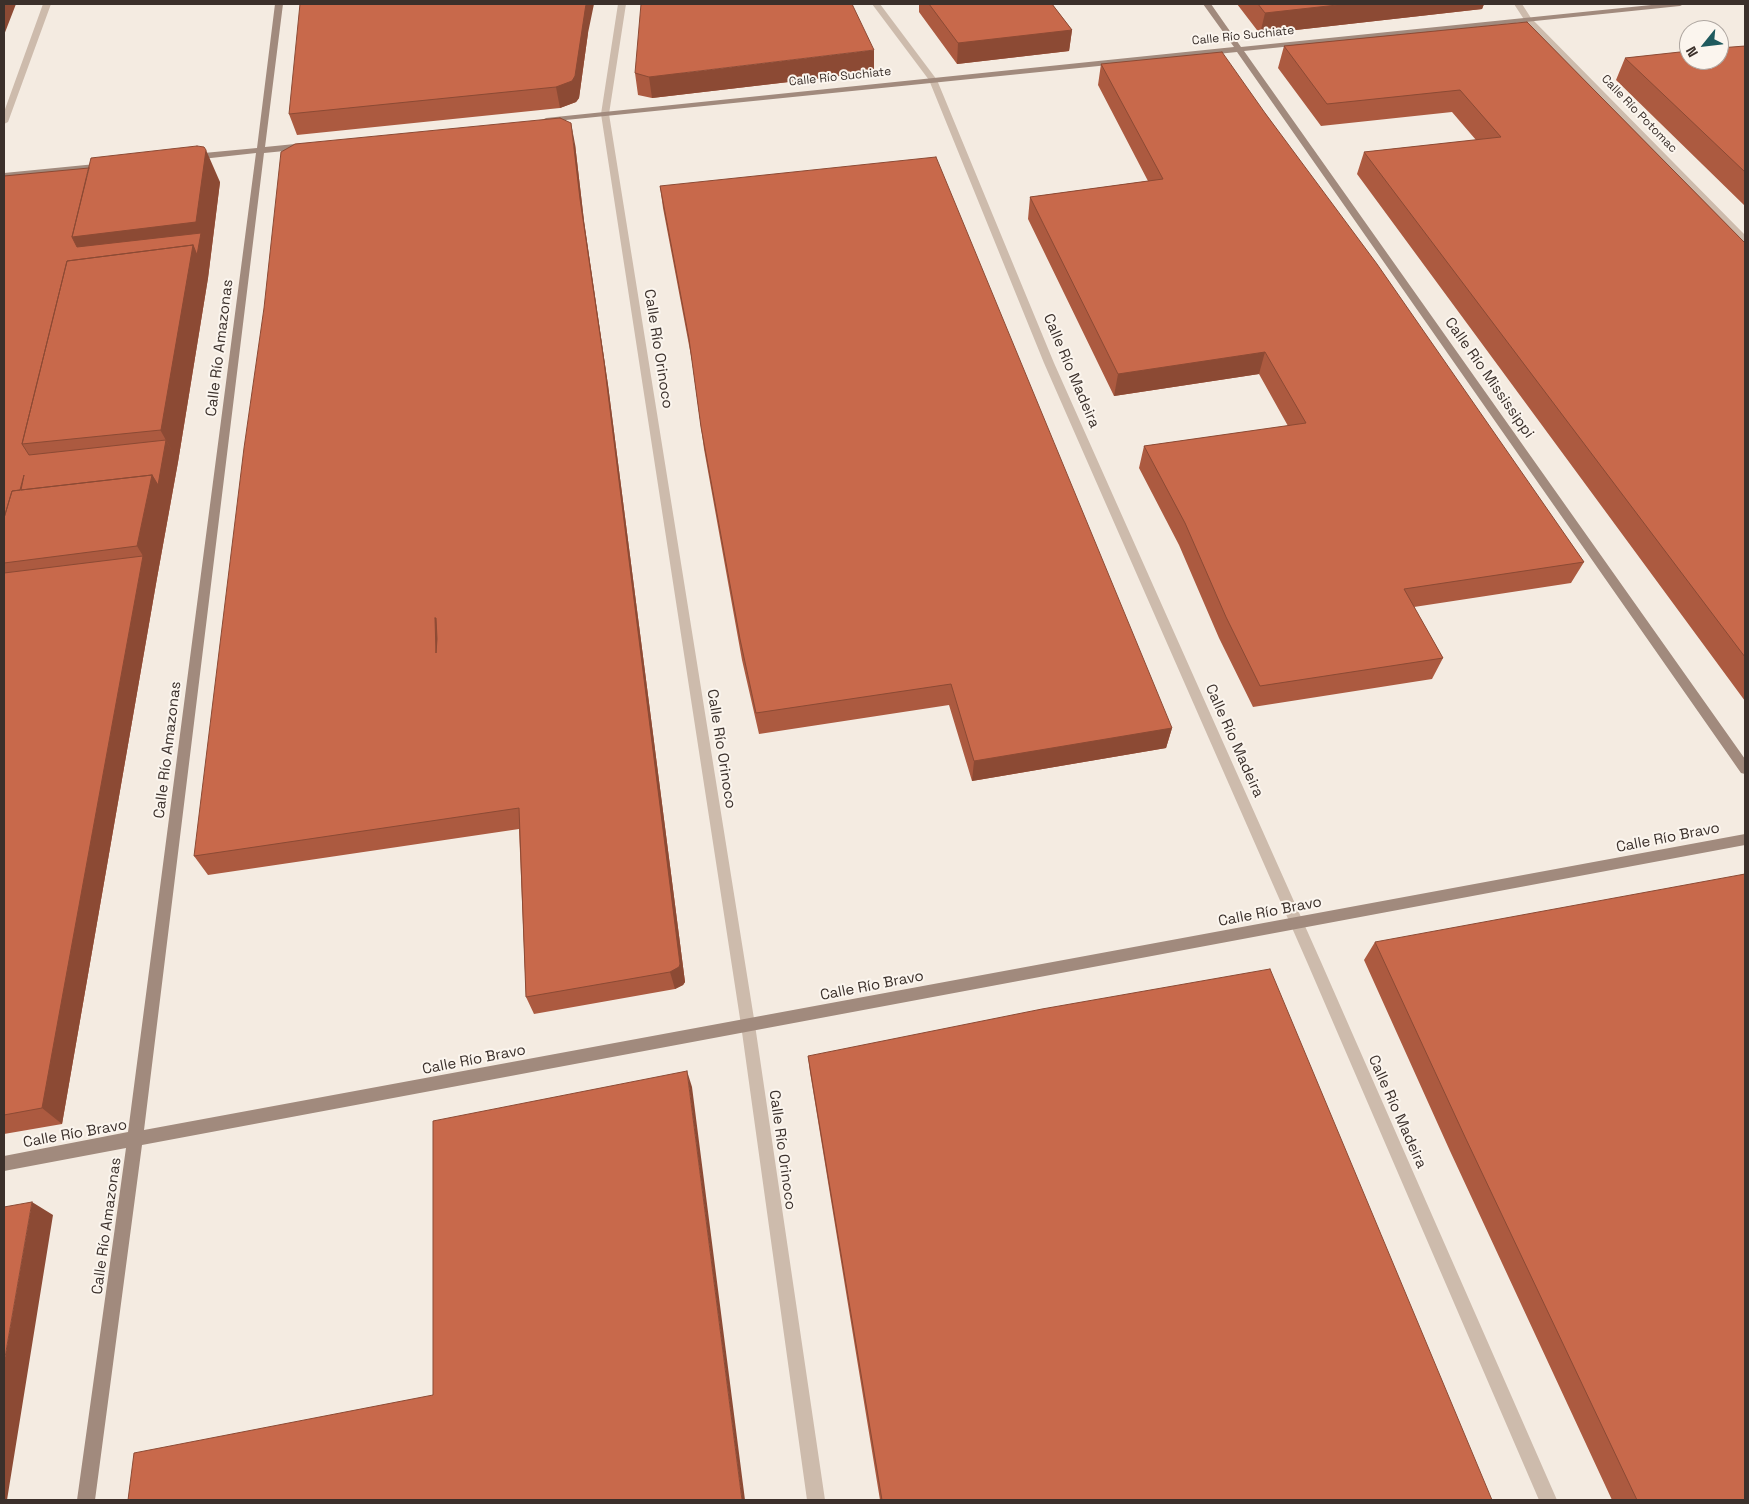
<!DOCTYPE html>
<meta charset="utf-8">
<style>
body{margin:0}
#map{position:relative;width:1749px;height:1504px;overflow:hidden;background:#f4ebe1;font-family:"Space Grotesk",sans-serif}
canvas{display:block}
.frame{position:absolute;inset:0;border:5px solid #3b302b;pointer-events:none}
.north{position:absolute;left:1679px;top:20px;width:50px;height:50px;box-sizing:border-box;background:#fbf5ee;border:1px solid #aea6a0;border-radius:50%;rotate:241deg;font-size:14px;font-weight:700;line-height:20px;text-align:center;color:#3b302b}
.north::after{content:'';display:block;margin:auto;width:18px;height:22px;background:#1f5a5e;clip-path:polygon(50% 0,100% 100%,50% 72%,0 100%)}
</style>
<div id="map">
<canvas width="1749" height="1504"></canvas>
<div class="frame"></div>
<div class="north">N</div>
</div>
<script>
const ctx = document.querySelector('canvas').getContext('2d');
ctx.lineJoin = 'round';
function shape(rows) {
  const path = new Path2D();
  for (const r of rows) {
    path.moveTo(r[0], r[1]);
    for (let i = 2; i < r.length; i += 2) path.lineTo(r[i], r[i + 1]);
  }
  return path;
}
function paint(path, color) {
  ctx.fillStyle = color;
  ctx.fill(path, 'evenodd');
}
function stroke(path, color, width, dash) {
  ctx.strokeStyle = color;
  ctx.lineWidth = width;
  ctx.lineCap = dash ? 'butt' : 'round';
  ctx.setLineDash(dash || []);
  ctx.stroke(path);
}
function write(font, color, halo, rows, align = 'center') {
  ctx.font = font + ' "Space Grotesk",sans-serif';
  ctx.lineWidth = 4;
  ctx.setLineDash([]);
  ctx.textBaseline = 'middle';
  ctx.strokeStyle = halo;
  ctx.fillStyle = color;
  for (const [text, x, y, turn = 0] of rows) {
    ctx.save();
    ctx.translate(x, y);
    ctx.rotate((+turn || 0) * Math.PI / 180);
    ctx.textAlign = isNaN(turn) ? turn : align;
    if (halo) ctx.strokeText(text, 0, 0);
    ctx.fillText(text, 0, 0);
    ctx.restore();
  }
}
paint(shape([
 [43,4,51,4,8,122,4,124,4,112,43,4],
 [618,4,626,4,609,114,755,1025,825,1500,807,1500,741,1025,601,114,618,4],
 [872,4,880,4,937,80,1054,363,1321,962,1557,1500,1539,1500,1307,962,1044,363,929,80,872,4],
 [1514,4,1522,4,1531,18,1745,235,1745,243,1742,242,1525,21,1514,4]
]), '#cdbbac');
paint(shape([
 [275,4,283,4,265,147,305,143,309,146,305,149,264,153,144,1130,1745,834,1745,845,142,1145,95,1500,77,1500,126,1148,4,1171,4,1156,128,1132,256,153,193,160,189,157,193,154,257,148,275,4],
 [1203,4,1211,4,1241,47,1661,4,1684,4,1680,6,1244,51,1745,759,1745,774,1741,773,1237,52,546,122,542,120,546,118,1234,47,1203,4],
 [106,163,109,164,109,168,4,179,4,173,106,163]
]), '#a18a7d');
paint(shape([
 [919,4,1052,4,1072,30,1069,51,957,64,919,12],
 [1237,4,1484,4,1482,9,1260,34],
 [1527,22,1745,243,1745,701,1357,174,1364,152,1476,140,1452,112,1321,126,1278,68,1284,46],
 [588,33,579,98,576,102,560,108,297,135,289,114],
 [1745,46,1745,206,1616,80,1625,58],
 [1101,64,1265,113,1584,562,1571,583,1414,607,1443,658,1432,679,1253,707,1219,638,1179,545,1139,468,1144,446,1288,426,1259,374,1114,396,1028,219,1030,197,1148,181,1098,85],
 [874,72,652,98,638,95,635,73],
 [575,144,584,221,608,385,685,982,683,985,675,989,534,1014,526,997,519,829,208,875,194,856],
 [4,176,220,182,208,278,178,462,157,578,62,1124,4,1134],
 [660,186,1172,728,1166,748,972,781,949,705,759,734,742,660,704,449,692,361,663,208],
 [1375,942,1745,1500,1612,1500,1450,1151,1364,960],
 [808,1056,1492,1500,880,1500,810,1072]
]), '#ac5a40');
paint(shape([
 [4,4,16,4,4,35],
 [586,4,594,4,588,33,579,98,576,102,560,108,556,87],
 [1346,4,1484,4,1482,9,1260,34,1265,13],
 [1072,30,1069,51,957,64,958,43],
 [874,50,874,72,652,98,649,77],
 [571,123,575,144,584,221,608,385,685,982,683,985,675,989,670,972],
 [206,150,220,182,208,278,178,462,85,294,72,237],
 [1265,352,1259,374,1114,396,1118,374],
 [166,440,178,462,157,578,62,1124,42,1108,143,556,137,546,152,475],
 [435,618,443,639,436,653],
 [1172,728,1166,748,972,781,974,761],
 [687,1071,692,1087,745,1500,742,1500],
 [32,1202,53,1215,7,1500,4,1500,4,1363]
]), '#8c4a34');
const building = shape([
 [300,4,586,4,575,76,572,81,556,87,289,114,300,4],
 [641,4,852,4,874,50,649,77,635,73,641,4],
 [929,4,1052,4,1072,30,958,43,929,4],
 [1258,4,1346,4,1265,13,1258,4],
 [1527,22,1745,243,1745,657,1364,152,1501,137,1460,90,1327,104,1284,46,1527,22],
 [1745,46,1745,172,1625,58,1689,51,1689,60,1719,60,1719,48,1745,46],
 [1222,52,1265,113,1377,264,1584,562,1404,589,1443,658,1260,686,1226,617,1185,523,1144,446,1306,423,1265,352,1118,374,1030,197,1163,179,1101,64,1222,52],
 [560,118,571,123,580,199,604,362,680,964,679,967,670,972,526,997,519,808,194,856,244,448,264,308,281,152,295,144,560,118],
 [435,618,436,618,437,639,436,653,435,618],
 [197,146,204,147,206,150,196,222,72,237,91,158,197,146],
 [936,157,1172,728,974,761,951,684,756,713,740,639,701,427,689,339,660,186,936,157],
 [89,168,72,237,77,247,201,233,197,255,193,245,67,261,22,444,29,455,166,440,158,485,152,475,21,490,24,475,20,490,12,491,4,518,4,176,89,168],
 [193,245,161,430,22,444,67,261,193,245],
 [152,475,137,546,4,563,4,518,12,491,152,475],
 [143,556,42,1108,4,1115,4,573,143,556],
 [1745,874,1745,1500,1637,1500,1465,1137,1375,942,1745,874],
 [1270,969,1492,1500,882,1500,808,1056,1042,1009,1270,969],
 [687,1071,742,1500,128,1500,134,1453,433,1395,433,1121,687,1071],
 [32,1202,4,1363,4,1207,32,1202]
]);
paint(building, '#c8694b');
stroke(building, '#8c4a34', 1);
write('12px', '#3b302b', '#fbf5ee', [
 ["Calle Río Suchiate",1243,36,-6],
 ["Calle Río Suchiate",840,77,-6],
 ["Calle Río Potomac",1639,114,46]
]);
write('15px', '#3b302b', '#fbf5ee', [
 ["Calle Río Amazonas",220,348,-83],
 ["Calle Río Orinoco",658,349,81],
 ["Calle Río Madeira",1071,371,67],
 ["Calle Río Mississippi",1489,378,55],
 ["Calle Río Madeira",1234,741,66],
 ["Calle Río Orinoco",721,749,81],
 ["Calle Río Amazonas",168,750,-83],
 ["Calle Río Bravo",1668,838,-11],
 ["Calle Río Bravo",1270,912,-11],
 ["Calle Río Bravo",872,986,-11],
 ["Calle Río Bravo",474,1060,-11],
 ["Calle Río Madeira",1397,1112,66],
 ["Calle Río Bravo",75,1134,-10],
 ["Calle Río Orinoco",782,1150,82],
 ["Calle Río Amazonas",107,1226,-82]
]);
</script>
